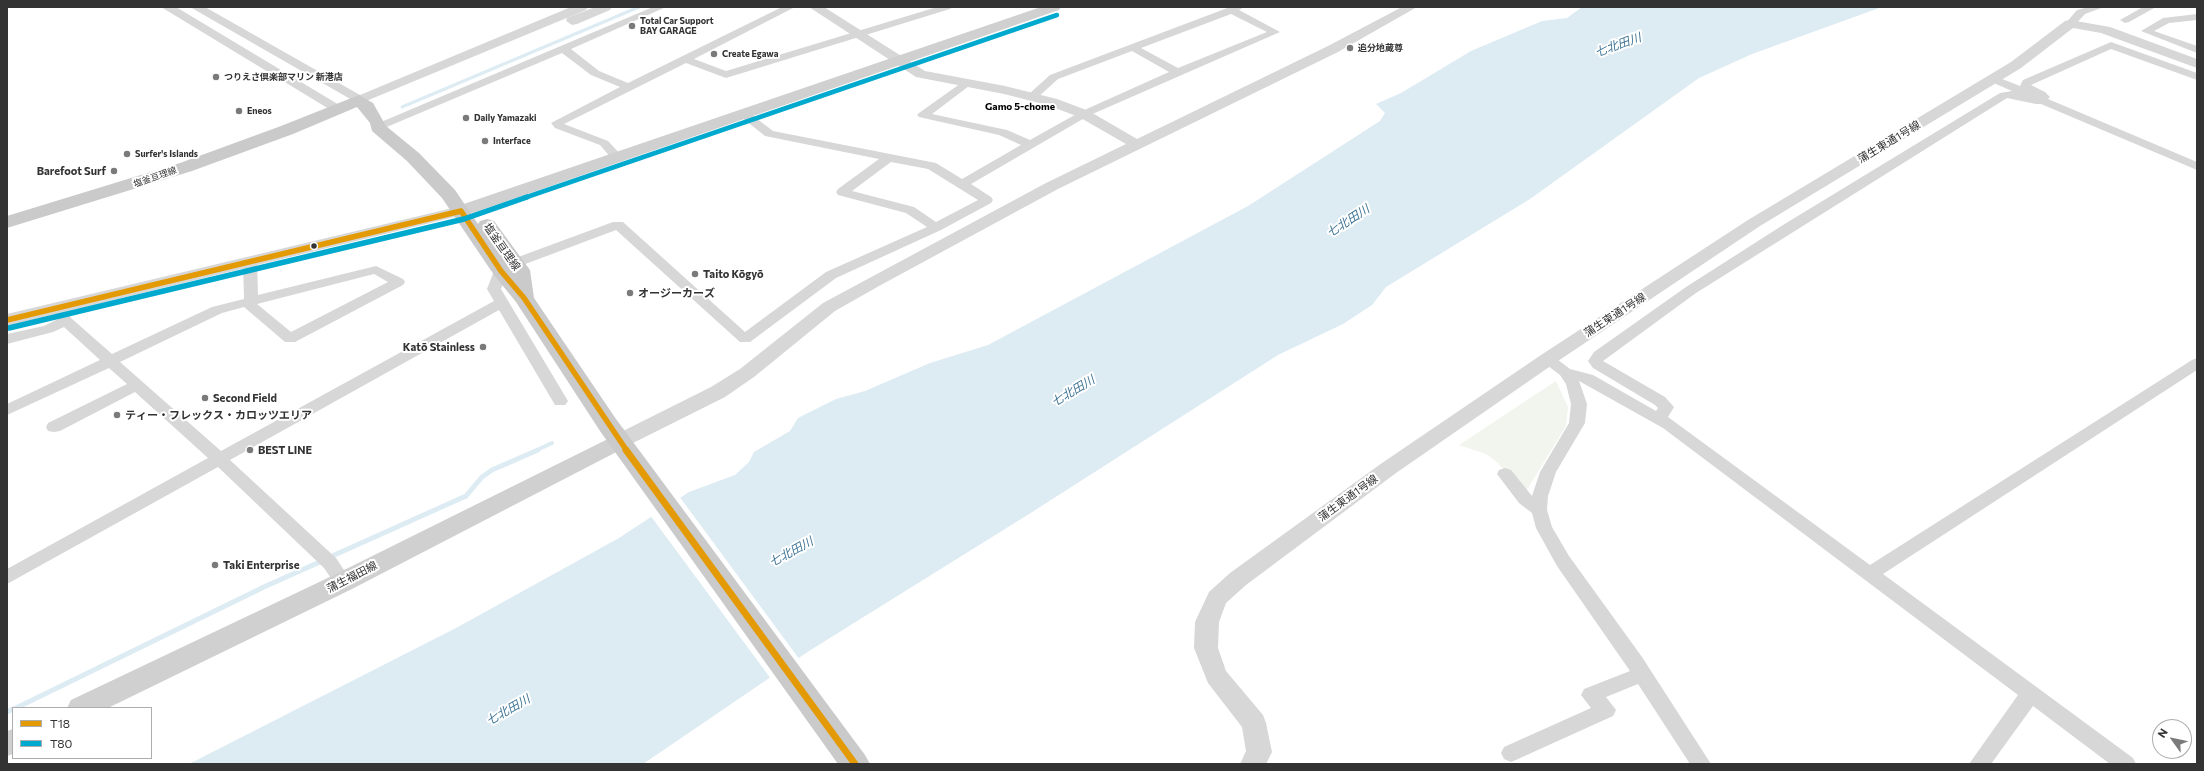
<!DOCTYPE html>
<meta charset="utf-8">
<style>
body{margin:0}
#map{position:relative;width:2204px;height:771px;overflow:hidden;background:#fff;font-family:Commissioner,sans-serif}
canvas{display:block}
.frame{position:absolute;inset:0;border:8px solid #333;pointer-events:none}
.legend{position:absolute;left:12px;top:707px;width:140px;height:52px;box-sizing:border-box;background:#fff;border:1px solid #adadad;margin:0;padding:5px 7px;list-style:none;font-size:12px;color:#333}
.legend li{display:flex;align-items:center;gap:8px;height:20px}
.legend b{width:20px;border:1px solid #adadad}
.north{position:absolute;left:2152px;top:719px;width:40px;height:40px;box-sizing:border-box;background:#fff;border:1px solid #adadad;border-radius:50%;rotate:303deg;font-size:11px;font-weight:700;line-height:16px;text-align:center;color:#333}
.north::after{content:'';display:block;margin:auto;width:14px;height:18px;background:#7a7a7a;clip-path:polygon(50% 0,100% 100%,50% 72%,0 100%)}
</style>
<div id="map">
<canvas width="2204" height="771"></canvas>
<div class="frame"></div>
<ul class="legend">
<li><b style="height:5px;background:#e39a05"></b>T18</li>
<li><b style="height:5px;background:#00a9ce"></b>T80</li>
</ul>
<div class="north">N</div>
</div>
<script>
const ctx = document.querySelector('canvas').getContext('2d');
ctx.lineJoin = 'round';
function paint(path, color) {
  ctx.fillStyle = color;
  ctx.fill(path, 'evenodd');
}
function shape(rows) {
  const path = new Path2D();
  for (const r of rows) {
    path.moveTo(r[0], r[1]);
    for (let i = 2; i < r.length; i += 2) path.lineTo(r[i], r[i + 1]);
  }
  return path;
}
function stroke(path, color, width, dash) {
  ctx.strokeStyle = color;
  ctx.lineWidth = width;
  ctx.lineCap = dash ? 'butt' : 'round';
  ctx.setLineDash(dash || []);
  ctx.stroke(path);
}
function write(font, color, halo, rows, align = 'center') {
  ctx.font = font + ' Commissioner,"Noto Sans JP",sans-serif';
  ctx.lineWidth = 4;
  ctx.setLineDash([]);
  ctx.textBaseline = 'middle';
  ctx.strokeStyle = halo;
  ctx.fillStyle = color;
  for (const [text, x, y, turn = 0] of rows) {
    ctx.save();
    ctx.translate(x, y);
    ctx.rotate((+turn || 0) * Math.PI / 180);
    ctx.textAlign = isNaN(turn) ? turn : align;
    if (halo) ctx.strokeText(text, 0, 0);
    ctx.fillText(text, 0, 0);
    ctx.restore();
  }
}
paint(shape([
 [1556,381,1568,407,1566,426,1525,493,1497,462,1486,454,1459,445]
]), '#f1f5ed');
paint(shape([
 [1582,7,1882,7,1752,54,1699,78,1530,199,1386,287,1372,305,1343,324,1278,355,1029,514,809,651,643,764,189,764,456,628,619,538,689,492,735,475,749,462,754,452,790,431,798,418,836,399,865,391,930,363,988,345,1248,206,1380,121,1385,113,1376,104,1401,93,1471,51,1542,21,1567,18]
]), '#ddebf3');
paint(shape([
 [679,496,800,660,771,679,650,515]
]), '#fff');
stroke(shape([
 [402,107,639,7]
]), '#ddebf3', 3);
stroke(shape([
 [535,451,552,443]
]), '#ddebf3', 4);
stroke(shape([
 [330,557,466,496,482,477,492,470,538,450],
 [16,708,266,586,322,561],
 [7,712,13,709]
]), '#ddebf3', 5);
paint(shape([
 [653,7,666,7,571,49,599,71,628,83,782,7,795,7,694,59,726,71,937,7,952,7,950,9,726,78,686,63,564,124,608,141,623,157,617,161,613,160,600,145,555,128,551,123,620,87,591,75,562,53,382,129,378,130,372,127,374,125,653,7],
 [1230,7,1244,7,1239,10,1280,32,1088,116,971,184,991,197,993,200,991,203,941,230,836,278,750,342,740,342,616,230,520,266,515,267,508,263,510,260,613,222,623,222,745,332,826,272,927,227,906,213,838,195,836,192,838,189,879,159,765,136,740,116,738,114,740,112,748,112,773,131,936,163,962,179,1021,145,999,135,919,117,917,115,919,113,964,81,968,80,973,83,932,114,1007,130,1030,140,1080,112,1169,72,1132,51,1058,79,1037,98,1029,98,1027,96,1029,94,1050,75,1230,7],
 [1231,14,1267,32,1178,68,1141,48,1231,14],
 [891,162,928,169,978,200,936,222,914,207,852,191,891,162],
 [2088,7,2104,7,2085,14,2074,26,2066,26,2065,24,2077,10,2088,7],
 [2143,7,2156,7,2129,22,2125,23,2120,20,2143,7],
 [2197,14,2197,20,2169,23,2154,31,2197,46,2197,53,2141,31,2163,18,2197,14],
 [2111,42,2197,73,2197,80,2111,49,2031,85,2045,92,2050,97,2048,99,2197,162,2197,170,2041,104,2036,104,2007,98,1696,293,1603,361,1665,397,1674,407,1668,417,1870,565,2192,360,2197,358,2197,370,1883,574,2133,758,2136,764,2110,764,2033,706,1991,764,1969,764,2018,695,1663,428,1579,381,1587,404,1585,423,1556,472,1548,496,1547,510,1552,527,1569,556,1642,657,1711,764,1690,764,1638,684,1606,697,1616,710,1613,716,1518,759,1511,762,1504,759,1501,753,1504,747,1591,708,1581,695,1584,689,1630,671,1557,566,1536,528,1532,513,1519,503,1497,474,1499,470,1505,468,1511,470,1532,496,1540,472,1569,423,1571,404,1566,384,1560,375,1543,362,1541,359,1543,356,1553,356,1570,369,1593,375,1656,411,1658,408,1655,405,1593,368,1588,361,1594,352,1686,287,1783,225,2000,93,2012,91,1989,81,1988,79,1989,77,1997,77,2020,86,2023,80,2111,42],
 [250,257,257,261,258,295,376,266,403,279,405,282,403,285,295,342,285,342,244,307,222,313,120,362,221,451,494,301,487,289,494,271,501,267,508,271,501,289,568,401,565,405,555,405,499,310,230,460,336,558,352,582,349,587,343,589,337,587,324,568,218,467,7,584,7,569,208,458,135,392,60,431,54,432,48,431,46,427,48,423,127,384,109,368,7,415,7,404,100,360,64,327,53,332,7,344,7,334,44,326,58,319,50,306,57,302,62,303,71,318,112,354,212,307,244,299,243,261,250,257],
 [374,274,388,282,291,332,257,304,374,274]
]), '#d7d7d7');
paint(shape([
 [161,7,176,7,346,109,344,112,334,112,161,7],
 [190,7,205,7,360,95,571,7,588,7,586,10,359,104,190,7],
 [595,7,612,7,610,10,577,24,572,25,566,21,567,18,595,7],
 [809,7,824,7,925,71,1005,86,1057,99,1089,111,1137,139,1328,46,1402,7,1417,7,1338,52,1058,189,879,286,835,311,754,377,725,397,627,446,620,448,613,446,610,441,613,436,711,387,740,369,823,303,1046,183,1126,144,1079,117,1047,105,1004,94,916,77,809,7],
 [2070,20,2110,27,2197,59,2197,68,2101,33,2073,28,2021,68,1760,226,1555,363,1396,473,1246,585,1226,603,1219,622,1218,648,1226,671,1263,715,1266,723,1272,752,1266,764,1240,764,1246,751,1242,727,1208,683,1194,648,1195,622,1209,592,1230,573,1382,463,1541,355,1748,220,2011,62,2065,21,2070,20],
 [461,206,467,208,469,211,467,214,7,326,7,314,461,206]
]), '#d7d7d7');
paint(shape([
 [1041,7,1061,7,1059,10,467,215,461,216,455,215,452,211,455,207,1041,7],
 [620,433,628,436,631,441,628,446,352,589,108,708,67,708,71,700,334,575,620,433],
 [13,729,13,754,7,756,7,731,13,729]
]), '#d0d0d0');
paint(shape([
 [359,95,373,103,386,126,419,153,455,190,478,224,480,221,487,219,494,221,530,270,534,298,616,419,865,755,870,764,838,764,600,431,516,302,494,275,442,198,407,161,372,131,370,123,357,107,293,134,192,171,7,228,7,216,180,163,281,126,359,95]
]), '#cacaca');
stroke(shape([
 [7,320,461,211,501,271,524,298,627,451]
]), '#e39a05', 5.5);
stroke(shape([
 [626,450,855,764]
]), '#e39a05', 7);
stroke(shape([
 [524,198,1057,15]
]), '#00a9ce', 4.5);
stroke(shape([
 [9,328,464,219,527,197]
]), '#00a9ce', 5.5);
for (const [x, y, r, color] of [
 [632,26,4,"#7a7a7a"],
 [1350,48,4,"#7a7a7a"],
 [714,54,4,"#7a7a7a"],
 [216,77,4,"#7a7a7a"],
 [239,111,4,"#7a7a7a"],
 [466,118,4,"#7a7a7a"],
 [485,141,4,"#7a7a7a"],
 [127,154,4,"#7a7a7a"],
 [114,171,4,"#7a7a7a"],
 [314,246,3.5,"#333"],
 [695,274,4,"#7a7a7a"],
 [630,293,4,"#7a7a7a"],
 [483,347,4,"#7a7a7a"],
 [205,398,4,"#7a7a7a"],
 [117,415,4,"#7a7a7a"],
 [250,450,4,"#7a7a7a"],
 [215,565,4,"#7a7a7a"]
]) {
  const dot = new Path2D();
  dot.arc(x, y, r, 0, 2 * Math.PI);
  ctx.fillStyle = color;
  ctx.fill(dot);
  stroke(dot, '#fff', 1.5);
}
write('bold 9px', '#333', '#fff', [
 ["Total Car Support",640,21],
 ["BAY GARAGE",640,31],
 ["追分地蔵尊",1358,48],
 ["Create Egawa",722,54],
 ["つりえさ倶楽部マリン 新港店",224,77],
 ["Eneos",247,111],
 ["Daily Yamazaki",474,118],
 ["Interface",493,141],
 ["Surfer's Islands",135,154]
], 'left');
write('9px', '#333', '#fff', [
 ["塩釜亘理線",155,177,-19]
]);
write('bold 10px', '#000', '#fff', [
 ["Gamo 5-chome",1020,107]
]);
write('11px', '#333', '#fff', [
 ["蒲生東通1号線",1889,142,-31],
 ["塩釜亘理線",502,247,55],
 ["蒲生東通1号線",1615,315,-33],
 ["蒲生東通1号線",1348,498,-36],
 ["蒲生福田線",352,577,-27]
]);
write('bold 11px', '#333', '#fff', [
 ["Barefoot Surf",106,171,"right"],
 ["Taito Kōgyō",703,274],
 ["オージーカーズ",638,293],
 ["Katō Stainless",475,347,"right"],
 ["Second Field",213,398],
 ["ティー・フレックス・カロッツエリア",125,415],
 ["BEST LINE",258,450],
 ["Taki Enterprise",223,565]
], 'left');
write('italic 12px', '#3f7597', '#fff', [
 ["七北田川",1618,45,-20],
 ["七北田川",1348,221,-33],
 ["七北田川",1073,391,-31],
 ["七北田川",791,552,-29],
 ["七北田川",508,710,-30]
]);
</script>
